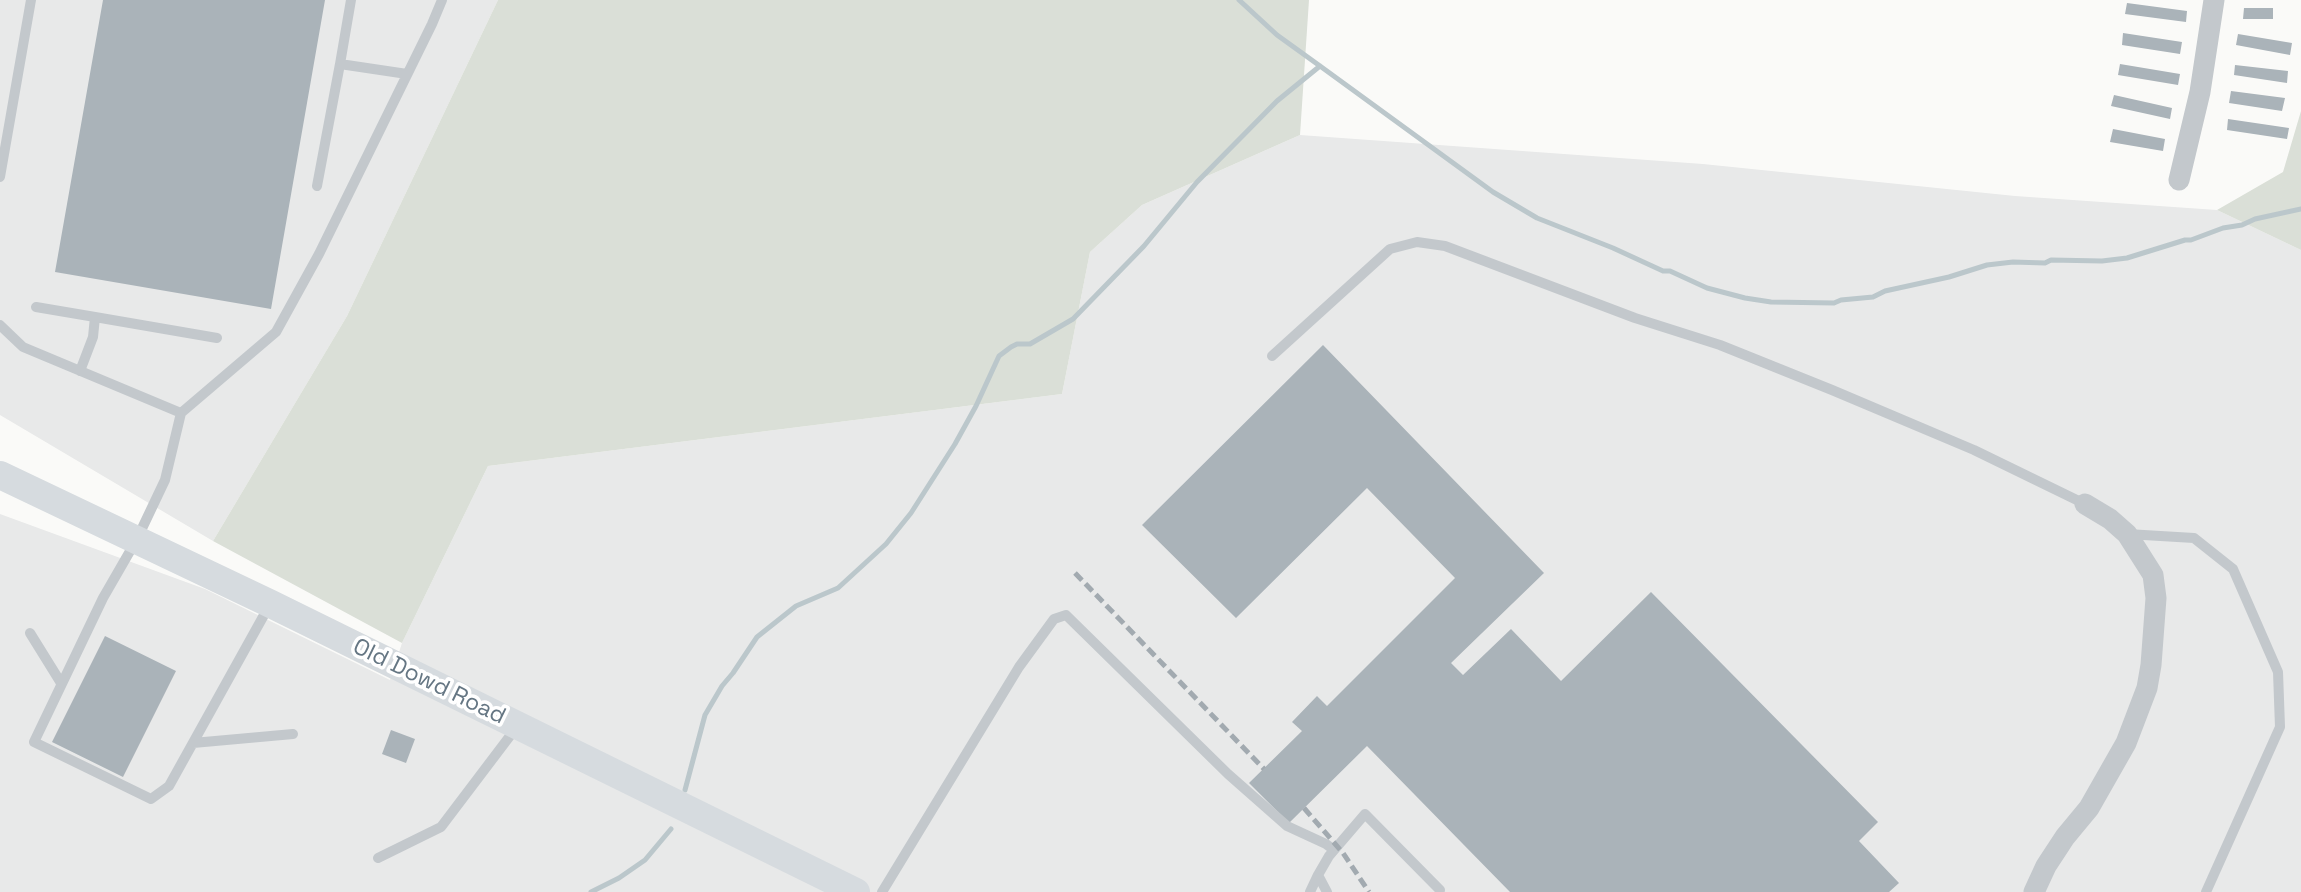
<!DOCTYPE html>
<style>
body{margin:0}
canvas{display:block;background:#fafaf8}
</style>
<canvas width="2301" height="892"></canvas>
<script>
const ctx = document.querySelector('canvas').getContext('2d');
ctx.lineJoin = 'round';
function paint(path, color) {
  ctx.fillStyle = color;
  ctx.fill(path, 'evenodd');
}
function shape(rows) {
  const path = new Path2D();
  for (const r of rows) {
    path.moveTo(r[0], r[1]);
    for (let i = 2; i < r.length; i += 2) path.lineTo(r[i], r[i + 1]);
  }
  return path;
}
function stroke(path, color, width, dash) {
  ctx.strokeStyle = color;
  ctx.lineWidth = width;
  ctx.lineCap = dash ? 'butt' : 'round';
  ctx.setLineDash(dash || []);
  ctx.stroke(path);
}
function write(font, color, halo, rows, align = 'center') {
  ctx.font = font + ' "Space Grotesk",sans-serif';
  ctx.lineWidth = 7;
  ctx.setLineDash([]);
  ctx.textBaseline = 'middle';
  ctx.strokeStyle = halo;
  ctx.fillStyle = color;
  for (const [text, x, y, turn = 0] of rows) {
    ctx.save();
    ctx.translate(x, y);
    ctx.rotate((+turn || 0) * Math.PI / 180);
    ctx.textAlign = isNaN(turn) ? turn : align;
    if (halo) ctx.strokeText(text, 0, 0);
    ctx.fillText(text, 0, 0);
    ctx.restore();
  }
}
paint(shape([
 [0,0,498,0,347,316,213,541,0,415],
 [1300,135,1703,164,2015,196,2217,210,2301,250,2301,892,0,892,0,514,205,589,390,680,402,643,488,466,1062,394,1090,252,1142,205]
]), '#e8e9e9');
paint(shape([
 [498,0,1309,0,1300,135,1142,205,1090,252,1062,394,488,466,402,643,213,541,347,316],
 [2301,111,2301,250,2217,210,2283,172]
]), '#dadfd7');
stroke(shape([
 [1239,0,1277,35,1320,66,1493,192,1537,218,1613,248,1663,271,1670,271,1707,288,1745,298,1771,302,1834,303,1841,300,1873,297,1885,291,1949,277,1987,265,2013,262,2045,263,2051,260,2102,261,2127,258,2185,240,2191,240,2223,228,2242,225,2255,219,2301,209],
 [685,790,705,715,722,686,733,673,757,637,796,606,838,588,886,544,911,513,955,444,976,406,999,356,1011,347,1017,344,1030,344,1073,319,1144,246,1197,182,1277,101,1320,66],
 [591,892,619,878,645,860,671,829]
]), '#bbc7cb', 5);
paint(shape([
 [103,0,325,0,271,309,55,272],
 [2127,3,2187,11,2186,22,2125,14],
 [2244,8,2273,8,2273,19,2243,19],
 [2123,33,2182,42,2180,54,2122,45],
 [2238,34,2292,43,2290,55,2236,45],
 [2120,64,2180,74,2178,85,2118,75],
 [2235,65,2288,71,2287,83,2234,75],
 [2231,91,2285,98,2282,111,2229,103],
 [2114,95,2172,108,2170,119,2111,106],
 [2228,119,2289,128,2287,139,2227,130],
 [2113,129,2165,139,2163,151,2110,142],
 [1323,345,1544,573,1451,663,1463,675,1511,629,1561,681,1651,592,1878,822,1859,841,1899,883,1889,892,1510,892,1367,746,1289,823,1249,783,1302,731,1292,722,1317,696,1327,706,1455,578,1367,488,1236,618,1142,525],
 [105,636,176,671,123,777,52,742],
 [391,730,415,739,406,763,382,754]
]), '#aab3b9');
stroke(shape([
 [351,0,340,64,407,74],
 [0,177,31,0],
 [317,186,340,64],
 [36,307,95,317],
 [0,325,23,347,181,413],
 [1272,356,1390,249,1417,242,1445,246,1635,318,1720,345,1832,390,1974,450,2085,504],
 [80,371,93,337,95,317,217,338],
 [2127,534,2194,538,2233,569,2278,672,2280,727,2206,892],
 [269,606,169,786,151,799,34,742,103,598,137,539,165,480,181,413,276,332,319,254,432,24,442,0],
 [30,633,61,683],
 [193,743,293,734],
 [378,858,441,827,516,728],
 [1318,875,1329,856,1365,814,1440,890],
 [882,892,1019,667,1054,619,1066,615,1228,774,1287,826,1326,844,1334,850],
 [1310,892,1318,875,1327,892]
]), '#c3c8cc', 10);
stroke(shape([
 [2179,180,2200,92,2214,0],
 [2034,892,2046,866,2065,837,2089,808,2126,743,2147,688,2151,665,2156,598,2153,575,2127,534,2110,519,2085,504]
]), '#c3c8cc', 21);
stroke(shape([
 [0,475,271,604,856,892]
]), '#d6dbdf', 28);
stroke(shape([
 [1075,573,1264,769],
 [1304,808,1343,853,1369,892]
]), '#a2aab0', 5, [10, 5]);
write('23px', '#657683', '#fff', [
 ["Old Dowd Road",429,682,26]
]);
</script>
